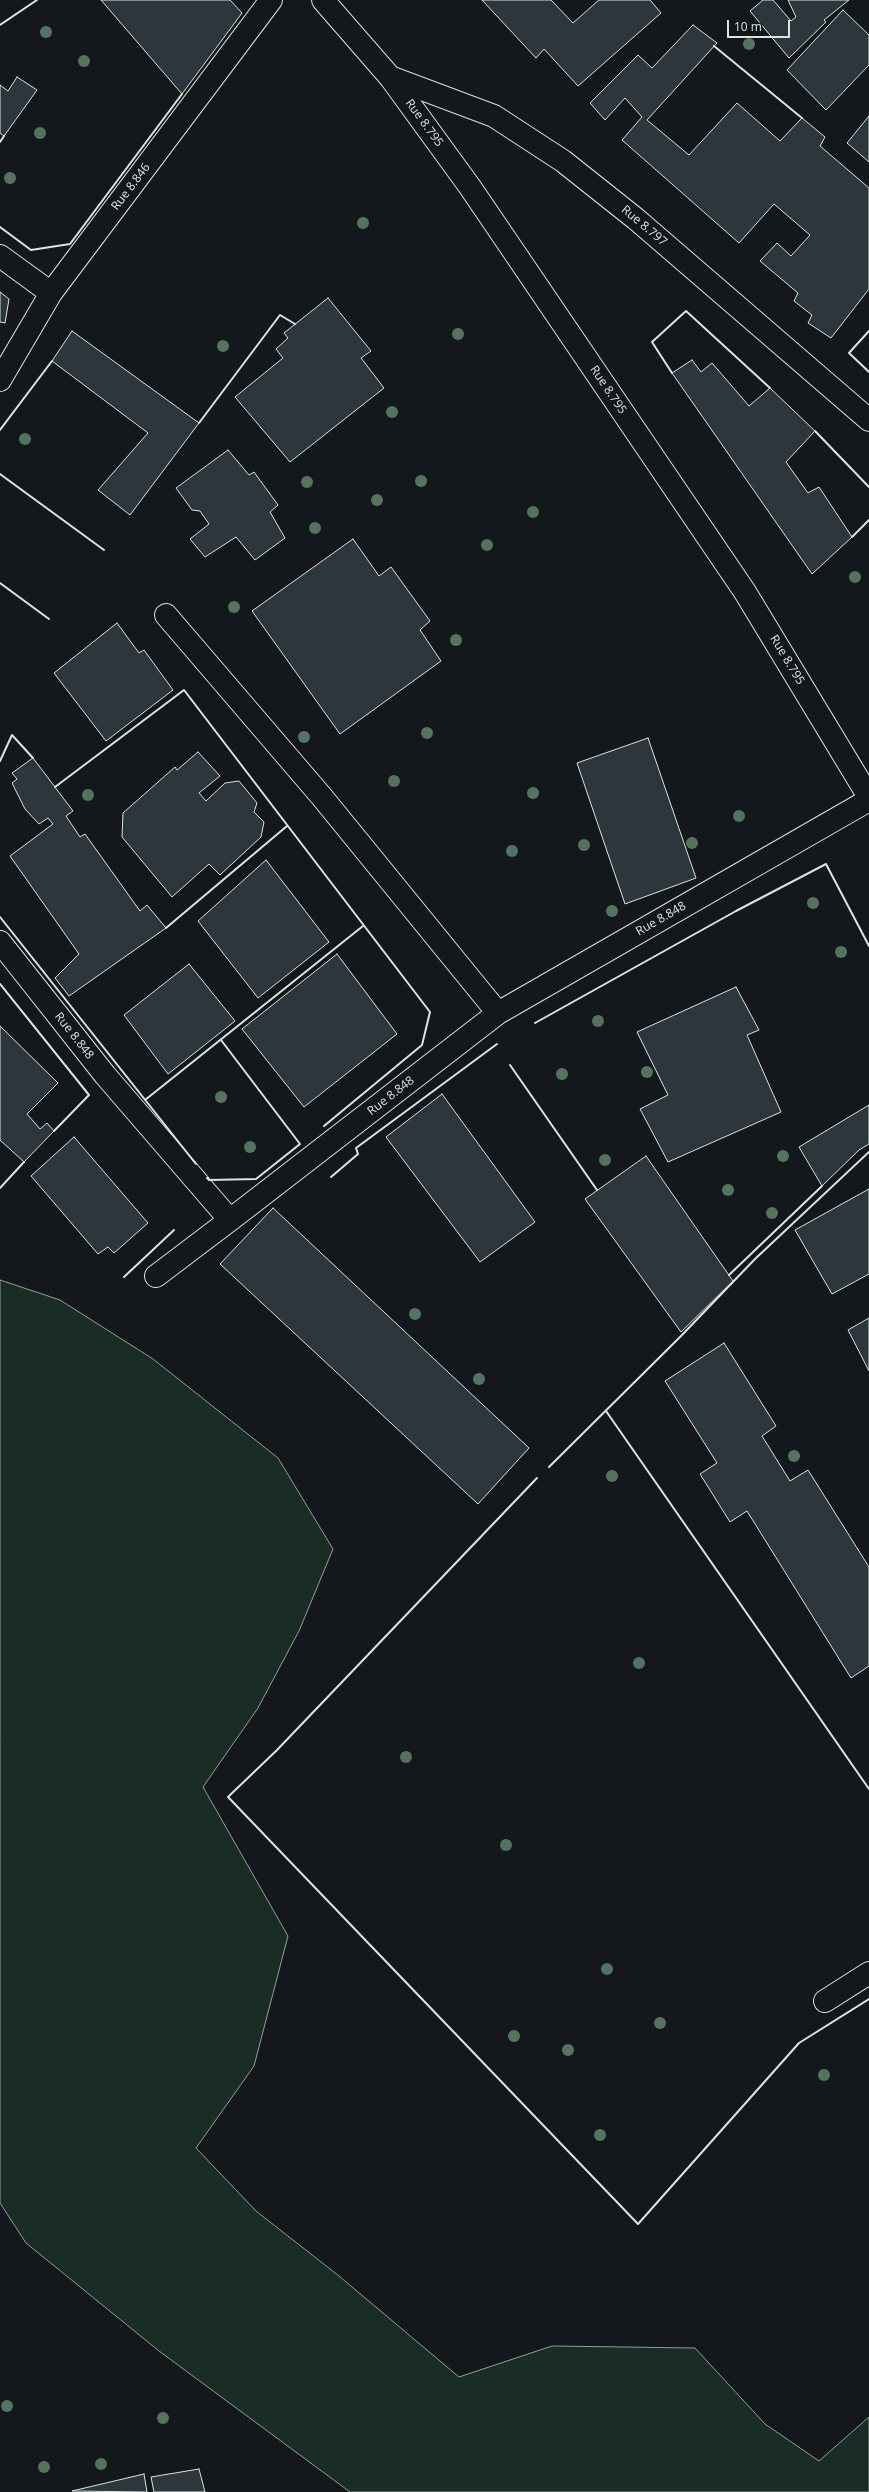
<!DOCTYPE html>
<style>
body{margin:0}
#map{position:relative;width:869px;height:2492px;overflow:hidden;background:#14181c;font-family:"Open Sans",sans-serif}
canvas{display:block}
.scale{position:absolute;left:727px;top:20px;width:63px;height:18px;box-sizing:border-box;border:2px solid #d8e6dc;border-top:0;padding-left:5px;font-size:12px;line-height:14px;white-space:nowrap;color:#d8e6dc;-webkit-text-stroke:3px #14181c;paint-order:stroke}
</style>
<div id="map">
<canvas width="869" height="2492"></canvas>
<div class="scale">10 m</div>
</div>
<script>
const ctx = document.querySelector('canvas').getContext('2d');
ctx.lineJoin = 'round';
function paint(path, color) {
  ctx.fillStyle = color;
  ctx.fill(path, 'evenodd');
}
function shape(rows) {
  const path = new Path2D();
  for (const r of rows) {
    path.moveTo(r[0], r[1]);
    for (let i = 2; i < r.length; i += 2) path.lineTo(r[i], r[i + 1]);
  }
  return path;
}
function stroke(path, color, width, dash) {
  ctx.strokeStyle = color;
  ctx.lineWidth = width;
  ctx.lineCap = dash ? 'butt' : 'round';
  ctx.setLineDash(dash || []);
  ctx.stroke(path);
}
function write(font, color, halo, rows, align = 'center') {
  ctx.font = font + ' "Open Sans",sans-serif';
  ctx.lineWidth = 3;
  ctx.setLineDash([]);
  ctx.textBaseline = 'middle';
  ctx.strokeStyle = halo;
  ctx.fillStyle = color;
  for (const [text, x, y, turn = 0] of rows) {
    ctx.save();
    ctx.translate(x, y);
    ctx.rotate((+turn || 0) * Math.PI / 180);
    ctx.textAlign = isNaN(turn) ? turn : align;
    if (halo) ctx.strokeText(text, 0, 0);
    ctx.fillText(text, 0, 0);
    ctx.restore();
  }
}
const green = shape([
 [0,1280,60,1300,153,1359,278,1458,333,1549,299,1631,258,1708,203,1787,288,1936,254,2066,196,2148,256,2211,339,2276,459,2377,552,2346,695,2348,765,2424,819,2461,869,2417,869,2492,350,2492,159,2351,26,2243,0,2203,0,1280]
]);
paint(green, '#1a2d24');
stroke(green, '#939e99', 1);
const building = shape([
 [101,0,230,0,242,13,182,94,101,0],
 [482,0,551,0,573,23,599,0,650,0,661,13,578,86,544,49,536,58,482,0],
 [763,0,773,0,791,21,796,17,788,0,849,0,824,20,826,22,789,58,750,11,763,0],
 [843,10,869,35,869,65,826,110,787,70,843,10],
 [693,25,717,43,647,120,689,155,737,103,780,141,802,118,825,137,820,146,869,188,869,289,831,338,808,323,812,315,794,301,798,293,760,261,777,243,791,256,810,235,774,204,739,243,622,140,642,117,625,98,605,120,590,103,638,55,652,68,693,25],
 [17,77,37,90,4,136,0,133,0,85,8,91,17,77],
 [869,116,869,162,847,143,869,116],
 [0,292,9,299,5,323,0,322,0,292],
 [328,298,371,351,361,358,384,388,290,462,235,397,283,358,276,349,288,338,284,333,328,298],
 [72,331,199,423,130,515,98,490,148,433,52,361,72,331],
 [692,360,701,372,712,363,749,406,770,388,815,431,786,462,808,493,819,487,852,537,812,574,672,373,692,360],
 [228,450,249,475,254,472,278,505,270,512,285,538,255,560,236,537,205,557,190,539,209,524,200,511,192,510,176,488,228,450],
 [353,539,379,576,391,567,430,621,420,630,441,661,340,734,252,611,353,539],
 [117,623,139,653,144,650,173,690,106,741,54,673,117,623],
 [648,738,696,878,625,904,577,763,648,738],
 [198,752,220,776,199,793,206,801,225,783,239,781,257,803,254,812,264,822,261,837,220,875,209,864,172,897,122,837,123,813,175,767,177,770,198,752],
 [33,758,73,811,66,816,80,837,85,834,140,911,147,905,166,928,69,996,55,978,79,954,10,856,53,824,48,818,39,824,25,809,12,783,17,779,12,773,33,758],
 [266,860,329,942,258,998,198,921,266,860],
 [337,954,397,1034,304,1107,242,1029,337,954],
 [189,964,235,1021,168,1074,124,1015,189,964],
 [736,987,759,1030,747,1035,781,1112,668,1162,640,1109,668,1095,637,1032,736,987],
 [0,1026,58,1083,27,1114,40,1129,47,1123,54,1131,24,1162,0,1140,0,1026],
 [442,1094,535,1222,480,1262,386,1137,442,1094],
 [869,1105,869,1144,859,1150,822,1186,799,1147,869,1105],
 [74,1137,148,1223,114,1253,108,1247,98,1254,31,1176,74,1137],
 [646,1156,733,1281,681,1332,585,1199,646,1156],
 [869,1189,869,1274,832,1294,795,1230,869,1189],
 [273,1208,529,1448,478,1504,220,1264,273,1208],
 [869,1318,869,1371,848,1330,869,1318],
 [724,1343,776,1426,762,1436,790,1481,808,1470,869,1567,869,1666,851,1678,747,1511,730,1522,700,1474,717,1463,665,1381,724,1343],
 [199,2469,205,2492,154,2492,151,2477,199,2469],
 [144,2474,147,2492,72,2491,144,2474]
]);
paint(building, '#2c363c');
stroke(building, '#d8e6dc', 1);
const street = shape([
 [390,77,494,116,563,161,636,219,869,420],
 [0,256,51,293],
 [0,380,51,293,271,0],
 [166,615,322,797,498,1013],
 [0,942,105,1075,230,1220,498,1013,869,800],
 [156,1276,230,1220],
 [825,2001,869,1973]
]);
const highway = shape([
 [323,0,390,77,470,187,745,592,869,797]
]);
stroke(street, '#d8e6dc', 24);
stroke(highway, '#d8e6dc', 24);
stroke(street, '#14181c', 22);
stroke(highway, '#14181c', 22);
stroke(shape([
 [0,25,37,0],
 [714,46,802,118],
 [0,142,4,136],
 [0,227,31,250,70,244,182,94],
 [869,331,849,353,869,372],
 [672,373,652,342,686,311,770,388],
 [199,423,280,315,295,324],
 [0,430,52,361],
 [815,431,869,487],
 [0,474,104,550],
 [852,537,869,520],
 [0,583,49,619],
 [0,761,12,735,33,758],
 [55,787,184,690,430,1012,422,1045,324,1126],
 [0,917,196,1164],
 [166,928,287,826],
 [0,984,89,1095,54,1131],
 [535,1023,736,911,826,864,869,946],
 [510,1065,597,1190],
 [145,1100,363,926],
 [331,1177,358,1154,356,1148,497,1044],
 [207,1178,209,1180,256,1179,300,1144,221,1040],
 [0,1188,24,1162],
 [729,1275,822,1186],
 [124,1277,174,1230],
 [606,1411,869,1789],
 [549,1467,681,1336,755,1259,869,1152],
 [537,1478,277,1750,228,1797,638,2224,799,2043,869,1999]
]), '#d8e6dc', 2);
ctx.fillStyle = '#55745f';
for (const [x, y] of [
 [46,32],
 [749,44],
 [84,61],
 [40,133],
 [10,178],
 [363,223],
 [458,334],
 [223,346],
 [392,412],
 [25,439],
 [421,481],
 [307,482],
 [377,500],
 [533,512],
 [315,528],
 [487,545],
 [855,577],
 [234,607],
 [456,640],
 [427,733],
 [304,737],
 [394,781],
 [533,793],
 [88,795],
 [739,816],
 [692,843],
 [584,845],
 [512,851],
 [813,903],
 [612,911],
 [841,952],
 [598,1021],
 [647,1072],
 [562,1074],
 [221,1097],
 [250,1147],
 [783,1156],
 [605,1160],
 [728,1190],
 [772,1213],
 [415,1314],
 [479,1379],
 [794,1456],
 [612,1476],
 [639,1663],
 [406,1757],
 [506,1845],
 [607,1969],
 [660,2023],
 [514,2036],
 [568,2050],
 [824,2075],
 [600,2135],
 [7,2406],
 [163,2418],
 [101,2464],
 [44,2467]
]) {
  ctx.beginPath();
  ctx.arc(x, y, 6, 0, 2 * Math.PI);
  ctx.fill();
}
write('12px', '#d8e6dc', '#14181c', [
 ["Rue 8.795",424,123,54],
 ["Rue 8.846",131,187,-53],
 ["Rue 8.797",644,226,40],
 ["Rue 8.795",608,390,56],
 ["Rue 8.795",787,660,59],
 ["Rue 8.848",661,919,-30],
 ["Rue 8.848",74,1036,52],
 ["Rue 8.848",391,1096,-38]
]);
</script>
